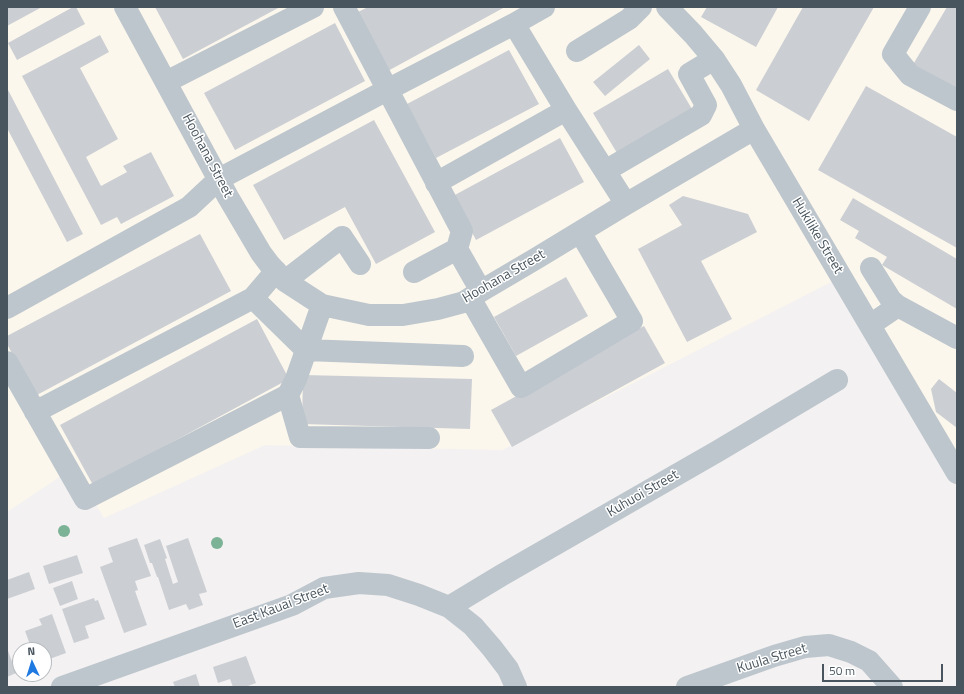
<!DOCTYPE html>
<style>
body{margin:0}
#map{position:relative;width:964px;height:694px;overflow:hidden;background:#f3f1f1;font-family:"Titillium Web",sans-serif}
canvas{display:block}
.frame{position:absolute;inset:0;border:8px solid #49555e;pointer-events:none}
.north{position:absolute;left:12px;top:642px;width:40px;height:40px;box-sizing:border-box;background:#fff;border:1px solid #b6bbbf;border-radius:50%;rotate:356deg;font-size:11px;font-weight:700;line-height:16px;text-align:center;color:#49555e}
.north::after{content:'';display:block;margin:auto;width:14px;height:18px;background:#1e7ae0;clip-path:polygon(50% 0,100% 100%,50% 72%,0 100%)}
.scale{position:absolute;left:822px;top:664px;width:121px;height:18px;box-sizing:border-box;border:2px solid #49555e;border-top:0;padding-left:5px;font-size:12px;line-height:14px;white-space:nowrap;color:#49555e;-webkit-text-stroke:3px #fff;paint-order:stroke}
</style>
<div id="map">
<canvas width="964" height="694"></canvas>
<div class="frame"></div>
<div class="north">N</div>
<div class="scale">50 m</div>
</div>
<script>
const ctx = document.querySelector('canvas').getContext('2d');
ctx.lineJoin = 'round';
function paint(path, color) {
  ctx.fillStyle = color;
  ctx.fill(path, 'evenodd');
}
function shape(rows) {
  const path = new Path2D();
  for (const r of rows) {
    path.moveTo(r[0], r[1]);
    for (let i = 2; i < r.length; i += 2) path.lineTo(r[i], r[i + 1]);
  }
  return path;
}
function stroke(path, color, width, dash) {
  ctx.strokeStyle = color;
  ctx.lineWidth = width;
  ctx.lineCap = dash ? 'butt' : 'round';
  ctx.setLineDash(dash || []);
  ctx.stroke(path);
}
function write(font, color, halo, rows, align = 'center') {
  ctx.font = font + ' "Titillium Web",sans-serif';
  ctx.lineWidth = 3;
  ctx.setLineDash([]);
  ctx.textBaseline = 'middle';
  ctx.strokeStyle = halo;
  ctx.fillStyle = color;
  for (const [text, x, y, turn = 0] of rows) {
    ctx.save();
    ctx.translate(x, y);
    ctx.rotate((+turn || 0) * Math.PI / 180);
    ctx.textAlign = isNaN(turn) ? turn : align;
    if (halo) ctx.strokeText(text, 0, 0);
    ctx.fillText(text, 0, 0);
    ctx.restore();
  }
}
paint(shape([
 [7,7,957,7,957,473,841,277,502,450,265,445,104,518,73,468,7,512]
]), '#fcf7ec');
paint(shape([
 [7,7,42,7,7,26],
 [73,7,76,7,85,24,17,60,8,43],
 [155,7,280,7,183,59],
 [368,7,505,7,386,72,354,14],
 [707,7,778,7,756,47,701,17],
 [803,7,874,7,809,121,756,90],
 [947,7,957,7,957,93,911,68],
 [335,23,365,81,235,150,204,93],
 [100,35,109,52,80,68,118,139,86,157,101,186,127,172,123,166,151,152,174,196,121,224,117,217,101,225,22,76],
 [639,45,650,59,605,96,593,82],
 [509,50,539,104,436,158,407,104],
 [668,69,692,109,617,153,593,113],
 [866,86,957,137,957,248,818,170],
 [7,88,83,234,67,242,7,128],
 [374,120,435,232,376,264,345,207,284,240,253,185],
 [560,138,584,182,476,240,453,196],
 [683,196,748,214,757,232,701,261,732,319,687,342,638,249,682,225,669,205],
 [853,198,957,259,957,309,882,265,887,257,855,238,859,231,840,220],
 [200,234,231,291,35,396,7,344,7,336],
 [566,277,588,316,516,356,494,317],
 [257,319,289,379,93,485,60,425],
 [644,326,665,363,512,447,491,410],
 [303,375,472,379,470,429,302,424],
 [939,379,957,393,957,428,936,412,931,389],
 [137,538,151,576,135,581,138,590,135,591,147,625,124,633,100,567,113,562,108,548],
 [188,538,207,592,199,594,203,605,189,610,186,604,169,610,158,577,157,577,152,563,150,563,144,545,160,539,167,558,165,559,173,584,178,582,166,546],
 [77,555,83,573,49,584,43,566],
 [29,572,35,589,7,599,7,580],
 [72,581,78,599,60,606,53,588],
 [94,598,95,601,98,600,105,619,85,626,89,638,74,643,62,609],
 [52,614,66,653,44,661,44,650,32,650,25,631,42,625,39,619],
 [7,648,16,673,7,677],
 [246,656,256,683,245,687,233,687,230,679,218,683,213,667],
 [196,674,200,687,175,687,173,682]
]), '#cbced3');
stroke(shape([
 [125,7,228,197,261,253,270,265,285,281,322,305,369,315,403,315,438,309,464,302,481,291,537,258,626,204,754,129],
 [344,7,462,231,457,249,414,272],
 [667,7,693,34,714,59,731,85,754,129,957,473],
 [920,7,893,54,910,75,957,100],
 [514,24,544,7],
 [577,51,629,19,641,7],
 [166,82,313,7],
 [605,171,701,115,706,105,689,74,714,59],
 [436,183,566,110,626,204],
 [457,249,481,291],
 [871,268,891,300,898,306],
 [285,281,342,237,360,264],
 [253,298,306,350,463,356],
 [470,298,521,387,632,321,580,232],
 [7,308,189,207,219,179,387,90,514,24,566,110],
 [870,325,898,306,957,338],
 [7,362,85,499,288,395,296,379,322,305],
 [288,395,300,437,429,438],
 [35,412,253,298,276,271],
 [449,607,502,575,718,451,837,380],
 [62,687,292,605,324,588,359,583,388,585,419,595,449,607,473,626,492,648,508,669,516,687],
 [687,687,774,656,805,647,829,645,851,652,869,661,892,687]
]), '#bdc6cd', 22);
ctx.fillStyle = '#7cb295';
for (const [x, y] of [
 [64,531],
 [217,543]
]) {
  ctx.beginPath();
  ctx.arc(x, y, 6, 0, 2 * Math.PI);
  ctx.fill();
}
write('14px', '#49555e', '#fff', [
 ["Hoohana Street",207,156,62],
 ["Hukilike Street",817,236,59],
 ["Hoohana Street",504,277,-30],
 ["Kuhuoi Street",643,494,-30],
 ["East Kauai Street",281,607,-21],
 ["Kuula Street",772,659,-17]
]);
</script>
